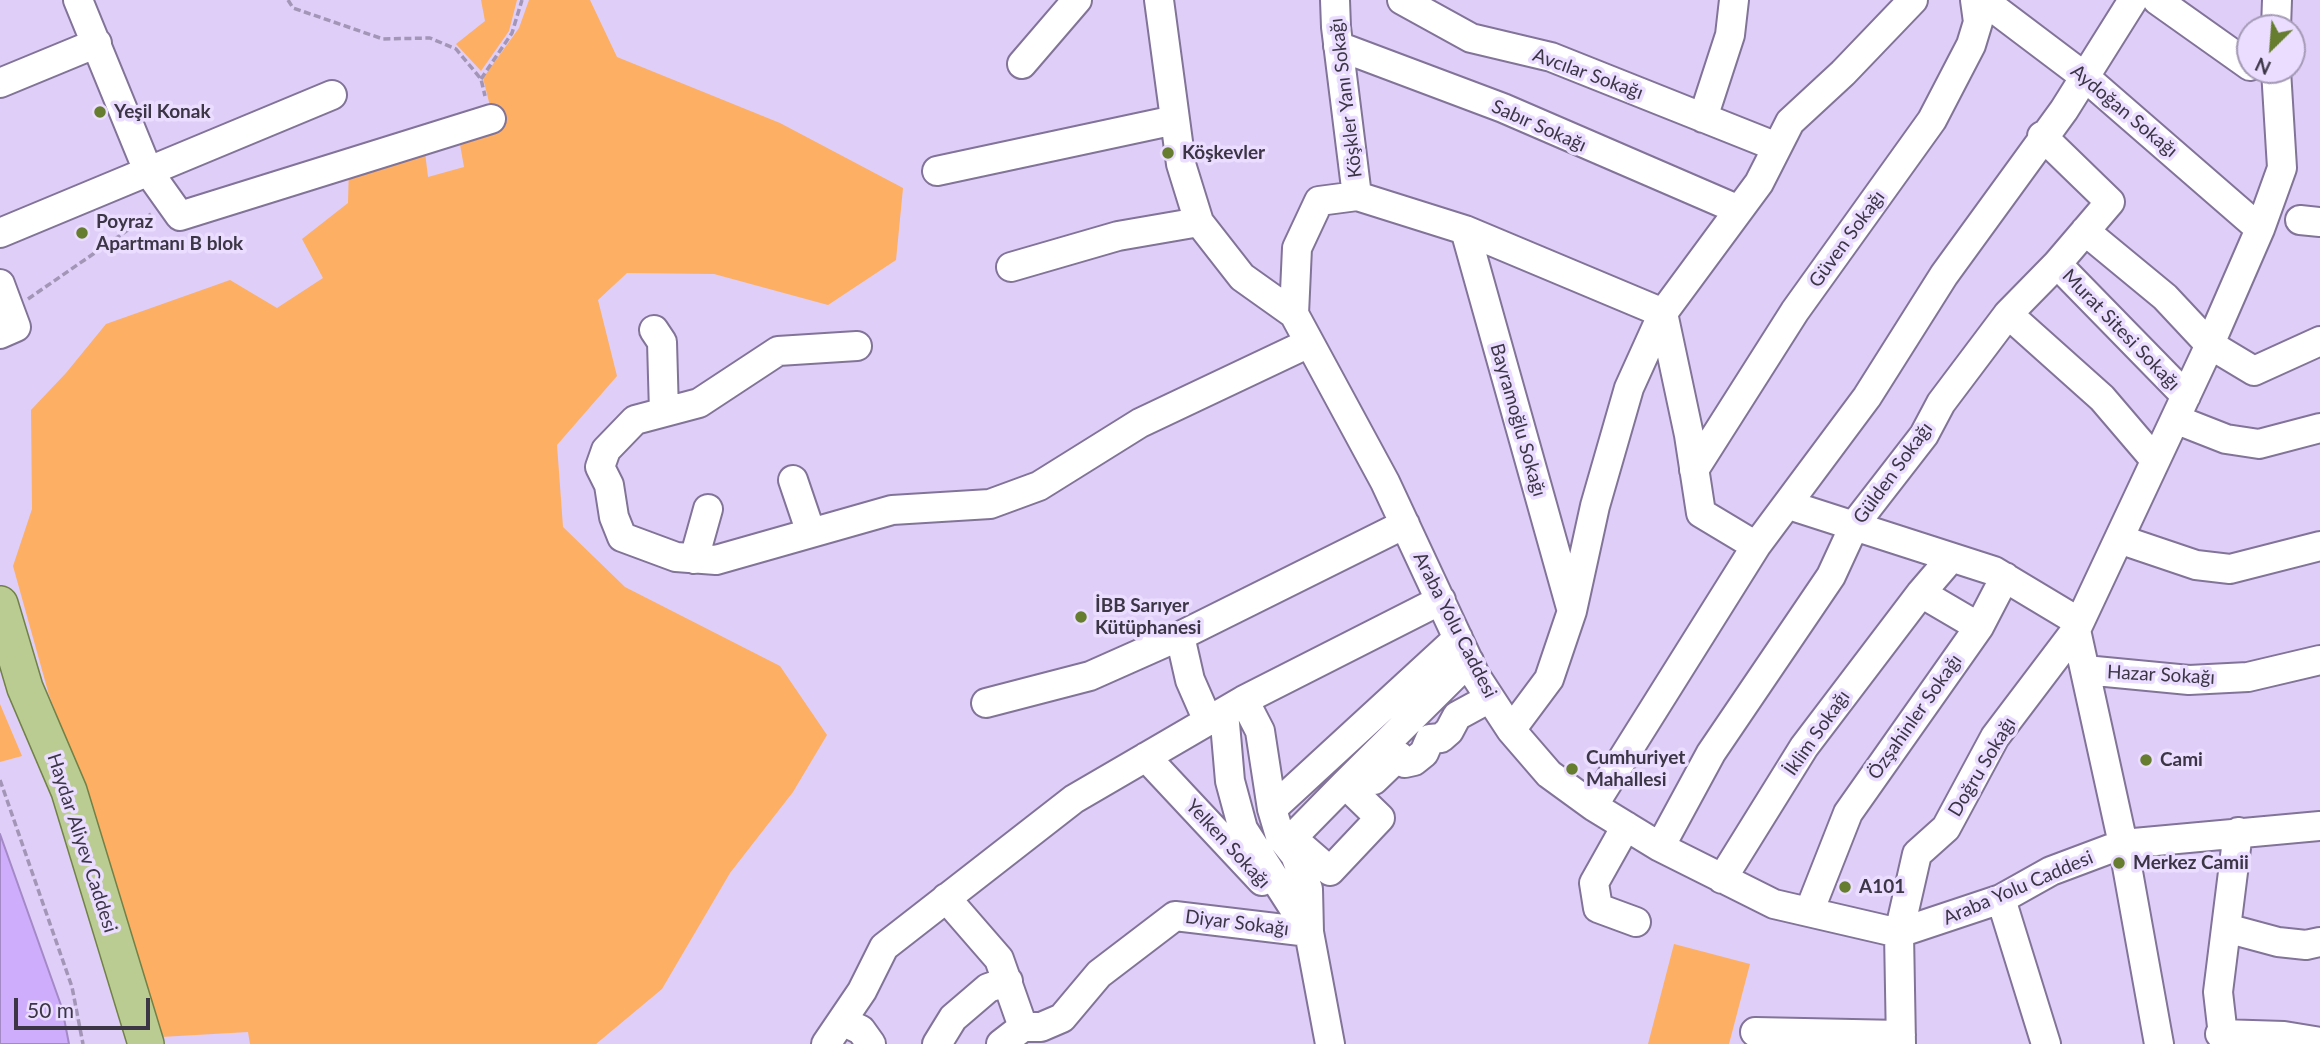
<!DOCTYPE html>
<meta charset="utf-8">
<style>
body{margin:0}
#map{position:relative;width:2320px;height:1044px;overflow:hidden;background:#dfcef8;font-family:Lato,sans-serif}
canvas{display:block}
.north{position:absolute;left:2236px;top:14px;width:70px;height:70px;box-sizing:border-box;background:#eaddff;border:2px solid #a49ab5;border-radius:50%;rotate:205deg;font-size:19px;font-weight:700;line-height:28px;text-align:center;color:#3b3545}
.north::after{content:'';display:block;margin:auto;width:24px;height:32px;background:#667c2e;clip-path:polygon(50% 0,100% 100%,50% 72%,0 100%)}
.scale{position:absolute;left:14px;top:998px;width:136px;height:32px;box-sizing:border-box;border:4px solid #3b3545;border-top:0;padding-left:9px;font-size:21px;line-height:24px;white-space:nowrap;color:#3b3545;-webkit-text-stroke:5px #eaddff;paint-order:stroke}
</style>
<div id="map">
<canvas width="2320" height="1044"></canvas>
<div class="north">N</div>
<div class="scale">50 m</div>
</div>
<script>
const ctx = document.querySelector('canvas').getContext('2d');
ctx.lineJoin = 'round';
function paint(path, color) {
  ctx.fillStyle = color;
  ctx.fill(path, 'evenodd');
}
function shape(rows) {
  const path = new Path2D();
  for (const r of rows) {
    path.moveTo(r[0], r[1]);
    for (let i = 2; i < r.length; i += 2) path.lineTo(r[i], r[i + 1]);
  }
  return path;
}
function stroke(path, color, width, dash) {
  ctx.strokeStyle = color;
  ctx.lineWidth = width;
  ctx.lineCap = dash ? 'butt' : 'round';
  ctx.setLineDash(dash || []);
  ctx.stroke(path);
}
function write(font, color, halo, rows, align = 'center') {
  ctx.font = font + ' Lato,sans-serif';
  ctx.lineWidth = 7;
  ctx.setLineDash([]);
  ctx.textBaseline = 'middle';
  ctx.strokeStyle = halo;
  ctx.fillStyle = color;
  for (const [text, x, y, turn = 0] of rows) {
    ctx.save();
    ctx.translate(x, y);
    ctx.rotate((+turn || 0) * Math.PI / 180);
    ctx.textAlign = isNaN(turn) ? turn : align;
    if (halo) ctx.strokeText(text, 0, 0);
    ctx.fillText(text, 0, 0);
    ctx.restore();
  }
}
paint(shape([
 [481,0,517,0,509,31,481,71,456,44,485,21],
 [529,0,590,0,617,57,780,123,903,188,896,260,828,305,714,274,627,273,598,300,617,376,557,445,563,527,625,587,780,666,827,735,793,792,730,873,662,989,596,1044,250,1044,248,1032,161,1037,92,807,49,695,13,566,32,509,31,410,66,373,106,324,230,280,277,308,323,278,302,239,348,203,349,167,424,144,428,177,464,167,458,133,494,122,483,78,519,28],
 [0,704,22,756,0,762],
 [1674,944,1750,964,1729,1044,1648,1044]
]), '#fdaf63');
const water = shape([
 [0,834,62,1008,69,1044,0,1044,0,834]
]);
paint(water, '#cfadfd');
stroke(water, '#a389c6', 2);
const minor = shape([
 [78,0,148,171,180,216,491,119],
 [1159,0,1181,164,1199,222,1242,277,1294,314,1385,482,1475,675,1511,730,1549,774,1593,806,1660,847,1774,904,1899,933,2001,899,2051,871,2123,844,2320,826],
 [1335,0,1336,27,1357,196],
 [1402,0,1471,38,1551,57,1777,147],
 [1983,0,2085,77,2260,229],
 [2157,0,2250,66],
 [2276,28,2277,0],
 [1338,46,1503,108,1739,210],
 [1022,64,1077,0],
 [0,83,97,43],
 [1703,118,1730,35,1734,0],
 [937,171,1175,120],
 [2300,220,2320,222],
 [1465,230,1571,608],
 [2085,231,2165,297,2209,344,2254,371,2320,341],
 [0,233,332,95],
 [2057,264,2186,396],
 [1011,267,1118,236,1199,222],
 [0,284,16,327,0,334],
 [1294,314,1297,248,1319,201,1357,196,1465,230,1663,313,1689,435,1701,513,1756,546],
 [2008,314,2102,398,2155,460],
 [654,330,662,342,664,412],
 [857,346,778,351,699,403,635,420,606,450,600,467,609,485,614,517,622,537,676,557,716,560,892,510,990,504,1039,486,1140,423,1309,343],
 [2175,419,2226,439,2259,444,2320,428],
 [1694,470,1795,311,1932,120,1971,45,1978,22,1975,0],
 [793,480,811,533],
 [1789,505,1994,571,2079,622],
 [2119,539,2196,565,2230,569,2320,546],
 [694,559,708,509],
 [1979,627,2005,577],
 [1180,636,1190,680,1208,721],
 [2085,670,2189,680,2248,677,2320,660],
 [1244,700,1260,731,1272,809,1280,836,1295,855,1308,889,1309,932],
 [986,703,1090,676,1180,636,1405,524],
 [1224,712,1230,781,1243,829,1309,932,1330,1044],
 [1511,730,1549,679,1572,611,1595,506,1629,388,1663,313,1759,183,1790,122,1843,73,1913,0],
 [1146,757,1262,881],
 [1374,780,1399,756,1405,763,1414,761,1424,753,1430,739,1441,738,1449,731,1457,716,1490,698],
 [1345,784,1380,818,1330,871,1292,838,1345,784,1469,661],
 [1593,806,1756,546,1867,397,1944,275,2064,110,2133,0],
 [1272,809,1458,638],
 [1626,826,1594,883,1598,908,1636,922],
 [1660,847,1711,753,1831,576,1855,524,1924,435,1941,403,2008,314,2057,264,2110,202,2042,136],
 [1722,879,1804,747,1921,593],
 [946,898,999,959,1023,1027,1041,1027,1062,1018,1099,974,1175,916,1309,932],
 [2001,899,2046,1044],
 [1809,912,1848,813,1979,627,1921,593,1951,558],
 [2226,928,2278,942,2306,945,2320,942],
 [842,1021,861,1030,871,1044],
 [1755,1032,1901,1035],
 [2220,1034,2284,1036,2320,1042],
 [826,1044,862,991,884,947,1074,799,1244,700,1441,600],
 [937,1044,953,1018,988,988,1008,981],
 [1001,1044,1023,1027],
 [1901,1044,1899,933,1917,854,1946,828,1995,737,2076,630],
 [2159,1044,2123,844,2076,630,2206,353,2260,229,2282,168,2276,70],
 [2224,1044,2218,992,2238,832]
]);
const major = shape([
 [0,604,25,688,69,791,146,1044]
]);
stroke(minor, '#827398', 32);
stroke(major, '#718148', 38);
stroke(shape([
 [288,0,293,8,383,39,430,38,456,49,481,79,485,96],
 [481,79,512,33,522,0],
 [28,299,151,214],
 [0,780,72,987,83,1044]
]), '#a295b6', 3.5, [7, 3.5]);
stroke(minor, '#fff', 28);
stroke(major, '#bbcc92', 35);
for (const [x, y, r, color] of [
 [100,112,7,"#667c2e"],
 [1168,153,7,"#667c2e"],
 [82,233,7,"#667c2e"],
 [1081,617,7,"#667c2e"],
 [2146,760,7,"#667c2e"],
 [1572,769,7,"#667c2e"],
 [2119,863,7,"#667c2e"],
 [1845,887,7,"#667c2e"]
]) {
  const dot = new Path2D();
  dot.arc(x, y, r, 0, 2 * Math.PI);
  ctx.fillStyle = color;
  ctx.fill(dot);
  stroke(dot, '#eaddff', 2.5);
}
write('19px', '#3b3545', '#eaddff', [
 ["Avcılar Sokağı",1588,74,20],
 ["Köşkler Yanı Sokağı",1346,98,-97],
 ["Aydoğan Sokağı",2124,111,40],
 ["Sabır Sokağı",1539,126,24],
 ["Güven Sokağı",1847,239,-54],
 ["Murat Sitesi Sokağı",2121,330,46],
 ["Bayramoğlu Sokağı",1518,420,74],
 ["Gülden Sokağı",1893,473,-54],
 ["Araba Yolu Caddesi",1455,625,63],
 ["Hazar Sokağı",2161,675,3],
 ["Özşahinler Sokağı",1915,717,-55],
 ["İklim Sokağı",1817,733,-55],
 ["Doğru Sokağı",1982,767,-59],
 ["Haydar Aliyev Caddesi",82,843,72],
 ["Yelken Sokağı",1228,844,47],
 ["Araba Yolu Caddesi",2018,888,-23],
 ["Diyar Sokağı",1237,923,7]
]);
write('bold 19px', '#3b3545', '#eaddff', [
 ["Yeşil Konak",114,112],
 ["Köşkevler",1182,153],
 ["Poyraz",96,222],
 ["Apartmanı B blok",96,244],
 ["İBB Sarıyer",1095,606],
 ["Kütüphanesi",1095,628],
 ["Cumhuriyet",1586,758],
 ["Mahallesi",1586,780],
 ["Cami",2160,760],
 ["Merkez Camii",2133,863],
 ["A101",1859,887]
], 'left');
</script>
